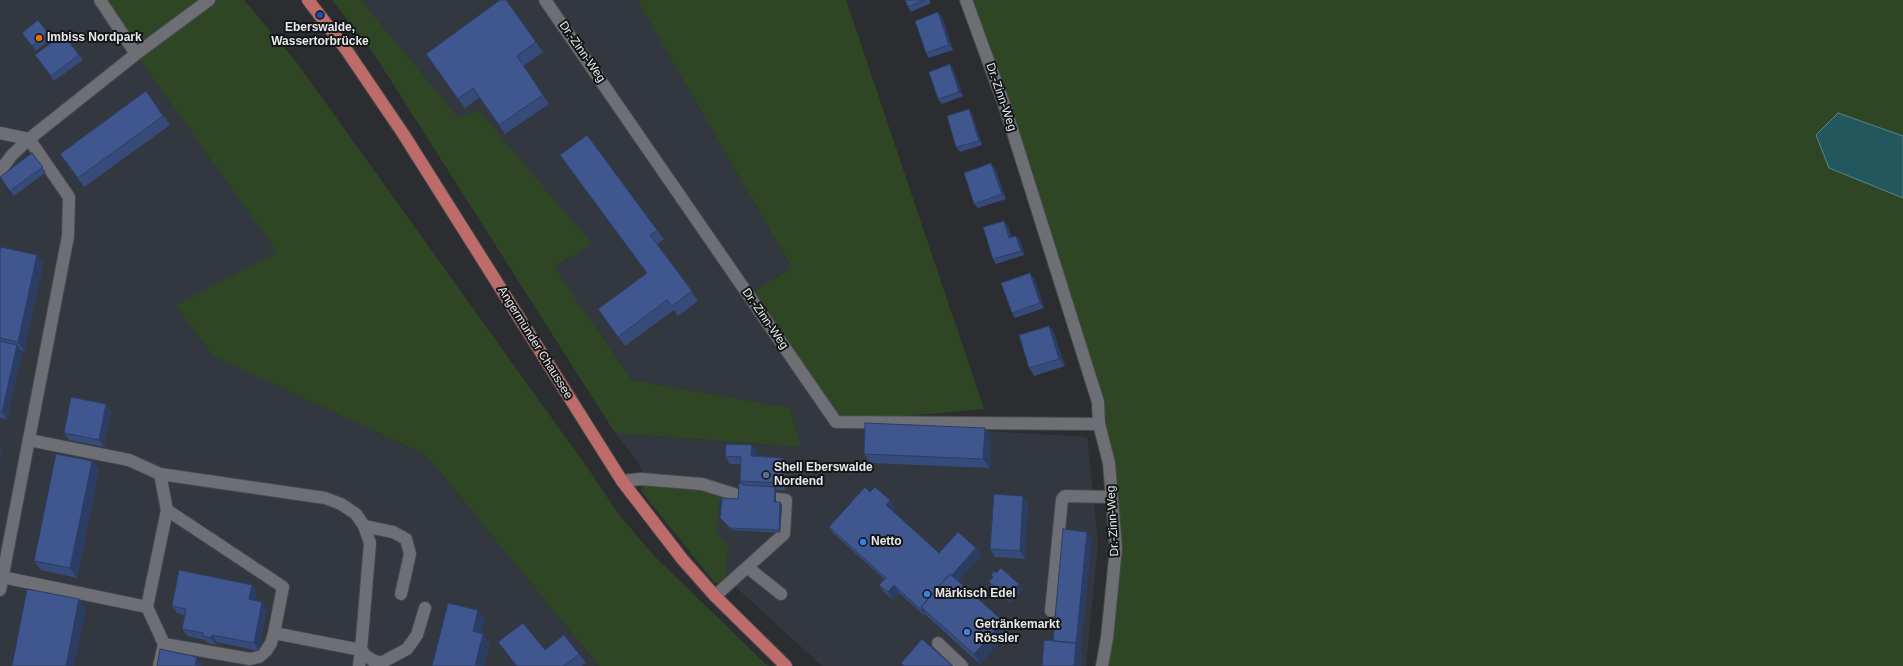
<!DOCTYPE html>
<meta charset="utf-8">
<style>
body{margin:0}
canvas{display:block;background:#2b2d31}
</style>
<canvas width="1903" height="666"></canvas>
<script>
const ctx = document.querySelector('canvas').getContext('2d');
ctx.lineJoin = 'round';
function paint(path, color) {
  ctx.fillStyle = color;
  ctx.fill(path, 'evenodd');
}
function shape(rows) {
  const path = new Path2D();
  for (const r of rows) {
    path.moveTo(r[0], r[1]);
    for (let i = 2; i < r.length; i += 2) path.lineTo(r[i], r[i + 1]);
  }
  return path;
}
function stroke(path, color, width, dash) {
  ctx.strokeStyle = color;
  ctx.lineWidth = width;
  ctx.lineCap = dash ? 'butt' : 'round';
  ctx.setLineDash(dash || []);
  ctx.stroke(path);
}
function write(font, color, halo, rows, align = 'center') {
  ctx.font = font + ' Helvetica,sans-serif';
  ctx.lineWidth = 4;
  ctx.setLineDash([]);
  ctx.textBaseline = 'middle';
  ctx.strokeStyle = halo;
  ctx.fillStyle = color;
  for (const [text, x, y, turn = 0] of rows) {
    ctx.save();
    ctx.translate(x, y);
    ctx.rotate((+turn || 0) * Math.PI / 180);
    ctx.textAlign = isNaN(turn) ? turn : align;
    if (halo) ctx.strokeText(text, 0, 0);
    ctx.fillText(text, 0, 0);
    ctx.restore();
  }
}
paint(shape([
 [0,0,100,0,136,54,278,252,177,305,213,356,426,455,599,666,0,666],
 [361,0,637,0,792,268,749,294,836,422,1087,437,1098,543,1086,666,822,666,714,567,652,494,638,462,615,433,801,447,790,408,632,380,554,267,591,244,459,118]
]), '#333740');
paint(shape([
 [100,0,244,0,297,63,589,470,617,512,653,555,768,666,599,666,426,455,213,356,176,305,277,252,136,54],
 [332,0,361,0,459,118,478,110,592,244,554,267,632,380,790,408,801,447,615,433,374,54],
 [637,0,846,0,984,409,836,422,748,294,792,268],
 [966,0,1903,0,1903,136,1838,113,1829,168,1903,198,1903,666,1102,666,1116,548,1099,424],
 [649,482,720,494,716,531,728,547,725,582,715,583,641,491,644,484]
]), '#2f4624');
const water = shape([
 [1838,113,1903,136,1903,198,1829,168,1816,135,1838,113]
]);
paint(water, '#22585d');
stroke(water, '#5d8488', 1);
const minor = shape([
 [100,0,136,54],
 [545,0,836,422,1099,424],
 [966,0,1004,104,1098,402,1099,424,1109,463,1116,548,1107,638,1102,666],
 [0,133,29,139,69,197,68,236,0,590],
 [0,171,12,155,29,139,136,54,209,0],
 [160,474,325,498,341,504,356,514,364,526,370,543,361,650,274,633,283,587,167,510],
 [622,481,641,479,702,484,740,496],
 [364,526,393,532,406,539,410,554,401,594],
 [747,567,781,594],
 [2,577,147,607,167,510,160,474,129,460,29,440],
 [715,596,784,534,786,500,776,499],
 [147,607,164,644,159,666],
 [1051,611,1062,499,1065,496,1112,497],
 [938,643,962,666],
 [164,644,250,659,259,657,266,651,271,643,274,633],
 [361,650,365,655,372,660,381,663,407,649,417,635,425,608],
 [359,666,361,650]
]);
const major = shape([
 [308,0,345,48,404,135,622,481,683,560,715,596,786,666]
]);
stroke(minor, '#47484b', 14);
stroke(major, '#47484b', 14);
stroke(minor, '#6d6f74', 12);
stroke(major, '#bd6c69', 12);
paint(shape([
 [506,0,543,52,523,66,549,104,505,134,480,97,465,108,426,54],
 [905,0,929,0,931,3,911,12,908,7],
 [942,17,953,50,929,58,926,53],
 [22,33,48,33,52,38,36,51],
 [63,34,83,60,54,81,35,55],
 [953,69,963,96,942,104,938,99],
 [146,91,170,125,84,187,60,154],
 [969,109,972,114,982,145,960,152,956,147],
 [32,153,46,172,14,196,0,177],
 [566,164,657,230,664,239,657,244,698,301,678,316,674,310,625,346,605,318,647,273],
 [995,168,1006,199,978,208,974,204],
 [1008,226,1011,237,1016,236,1020,240,1024,255,996,264,993,259],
 [0,251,37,255,43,264,24,351,21,351,22,352,7,419,0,418],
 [1034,278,1044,308,1015,318,1012,313],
 [1049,326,1054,333,1065,366,1034,376,1029,368],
 [111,411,104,447,69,440,64,433],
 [991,437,990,468,870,463,864,454],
 [752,445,757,453,757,456,782,458,787,465,786,490,776,490,776,502,780,502,782,505,780,533,732,530,720,518,738,499,742,483,740,481,741,464,730,464,725,456],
 [92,461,99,471,77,578,41,570,34,561],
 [870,492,890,500,895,508,892,511,939,553,976,548,981,555,958,581,1010,631,980,664,927,616,926,617,899,593,893,600,884,592,879,585,884,579,834,534,829,527],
 [1023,496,1028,504,1025,559,995,557,990,549],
 [996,573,1023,589,1010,603,992,587,989,582,993,577,991,575],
 [252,585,257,592,255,600,262,602,267,609,259,651,217,642,216,645,208,643,205,640,187,636,182,629,185,615,177,613,172,606],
 [498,642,545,650,579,654,586,663,582,666,516,666]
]), '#364b7a');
paint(shape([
 [938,12,942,17,953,50,949,45],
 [950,64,953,69,963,96,959,92],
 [969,109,972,114,982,145,979,141],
 [991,163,995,168,1006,199,1002,194],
 [1004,221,1008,226,1013,243,1009,238],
 [1016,236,1020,240,1024,255,1021,251],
 [37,255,43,264,24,351,18,342],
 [1030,273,1034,278,1044,308,1040,303],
 [1049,326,1054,333,1065,366,1059,359],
 [17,345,22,352,7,419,2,412],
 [106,404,111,411,104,447,99,440],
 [985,428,991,437,990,468,983,459],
 [752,445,757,453,756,463,751,456],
 [0,449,2,451,0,460],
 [782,458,787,465,786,490,781,483],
 [92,461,99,471,77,578,70,568],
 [775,487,776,490,776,504,774,502],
 [1023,496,1028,504,1025,559,1020,551],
 [890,500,895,508,891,513,886,505],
 [780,502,782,505,780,533,779,530],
 [1087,532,1092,539,1081,651,1083,653,1081,666,1074,666],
 [976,548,981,555,929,614,922,608],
 [1019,584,1023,589,1010,603,1007,598],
 [252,585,257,592,254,606,249,599],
 [894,585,899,593,893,600,888,592],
 [79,599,86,609,74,666,66,666],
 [262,602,267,609,259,651,254,643],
 [922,608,927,616,926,617,921,610],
 [478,610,485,620,479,640,473,631],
 [1003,621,1010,631,980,664,974,654],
 [483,634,490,643,484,666,475,666],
 [212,635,217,642,216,645,211,638],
 [197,657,203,666,195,666]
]), '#2c3d63');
const building = shape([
 [500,0,506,0,536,42,517,56,543,95,499,125,473,88,458,99,426,54,500,0],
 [905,0,924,0,908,7,905,0],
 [938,12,949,45,926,53,915,21,938,12],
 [38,20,48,33,32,46,22,33,38,20],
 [63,34,79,55,51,76,35,55,63,34],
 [950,64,959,92,938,99,929,72,950,64],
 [146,91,163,116,78,178,60,154,146,91],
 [969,109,979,141,956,147,947,116,969,109],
 [587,135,657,230,650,235,692,291,672,306,667,300,618,337,598,309,647,273,560,155,587,135],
 [32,153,43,167,10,191,0,177,32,153],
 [991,163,1002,194,974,204,964,173,991,163],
 [1004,221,1009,238,1016,236,1021,251,993,259,983,227,1004,221],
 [1,247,37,255,18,342,0,338,0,251,1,247],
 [1030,273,1040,303,1012,313,1001,283,1030,273],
 [1049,326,1059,359,1029,368,1019,335,1049,326],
 [0,341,17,345,2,412,0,412,0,341],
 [71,397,106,404,99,440,64,433,71,397],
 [865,423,985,428,983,459,864,454,865,423],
 [726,444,752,445,751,456,782,458,781,483,740,481,741,457,725,456,726,444],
 [56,454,92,461,70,568,34,561,56,454],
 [739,483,742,483,743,485,775,487,774,502,780,502,779,530,730,528,720,518,722,498,738,499,739,483],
 [865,487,870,492,875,487,890,500,886,505,939,553,958,532,976,548,952,575,950,574,921,607,922,608,921,610,894,585,888,592,879,585,886,578,829,527,865,487],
 [994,494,1023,496,1020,551,990,549,994,494],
 [1063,529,1087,532,1076,645,1076,643,1053,641,1063,529],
 [1001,568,1019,584,1007,598,989,582,993,577,991,575,994,571,996,573,1001,568],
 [179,570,252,585,249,599,262,602,254,643,212,635,211,638,203,636,203,633,182,629,186,609,172,606,179,570],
 [950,574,1003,621,974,654,921,607,950,574],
 [27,589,79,599,66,666,12,666,27,589],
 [448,603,478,610,473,631,483,634,475,666,432,666,448,603],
 [523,623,545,650,564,635,579,654,564,666,517,666,498,642,523,623],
 [922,639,953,666,904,666,901,663,922,639],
 [1044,640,1076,643,1074,666,1042,666,1044,640],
 [160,649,197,657,195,666,157,666,160,649]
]);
paint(building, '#3f578e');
stroke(building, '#2c3d63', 1);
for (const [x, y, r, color] of [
 [320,15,4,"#1a4fb4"],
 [39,38,4,"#e8710a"],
 [766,475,4,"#5c6f8a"],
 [863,542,4,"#3f7fe0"],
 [927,594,4,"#3f7fe0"],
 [967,632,4,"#3f7fe0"]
]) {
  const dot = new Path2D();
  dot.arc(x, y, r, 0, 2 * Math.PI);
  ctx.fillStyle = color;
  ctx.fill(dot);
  stroke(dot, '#141517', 1.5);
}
write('bold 12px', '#e7e9eb', '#141517', [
 ["Eberswalde,",320,28,"center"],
 ["Wassertorbrücke",320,42,"center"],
 ["Imbiss Nordpark",47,38],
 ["Shell Eberswalde",774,468],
 ["Nordend",774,482],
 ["Netto",871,542],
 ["Märkisch Edel",935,594],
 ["Getränkemarkt",975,625],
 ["Rössler",975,639]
], 'left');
write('12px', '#e7e9eb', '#141517', [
 ["Dr.-Zinn-Weg",582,52,55],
 ["Dr.-Zinn-Weg",1001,97,71],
 ["Dr.-Zinn-Weg",765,319,55],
 ["Angermünder Chaussee",535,343,58],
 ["Dr.-Zinn-Weg",1113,521,-93]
]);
</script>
